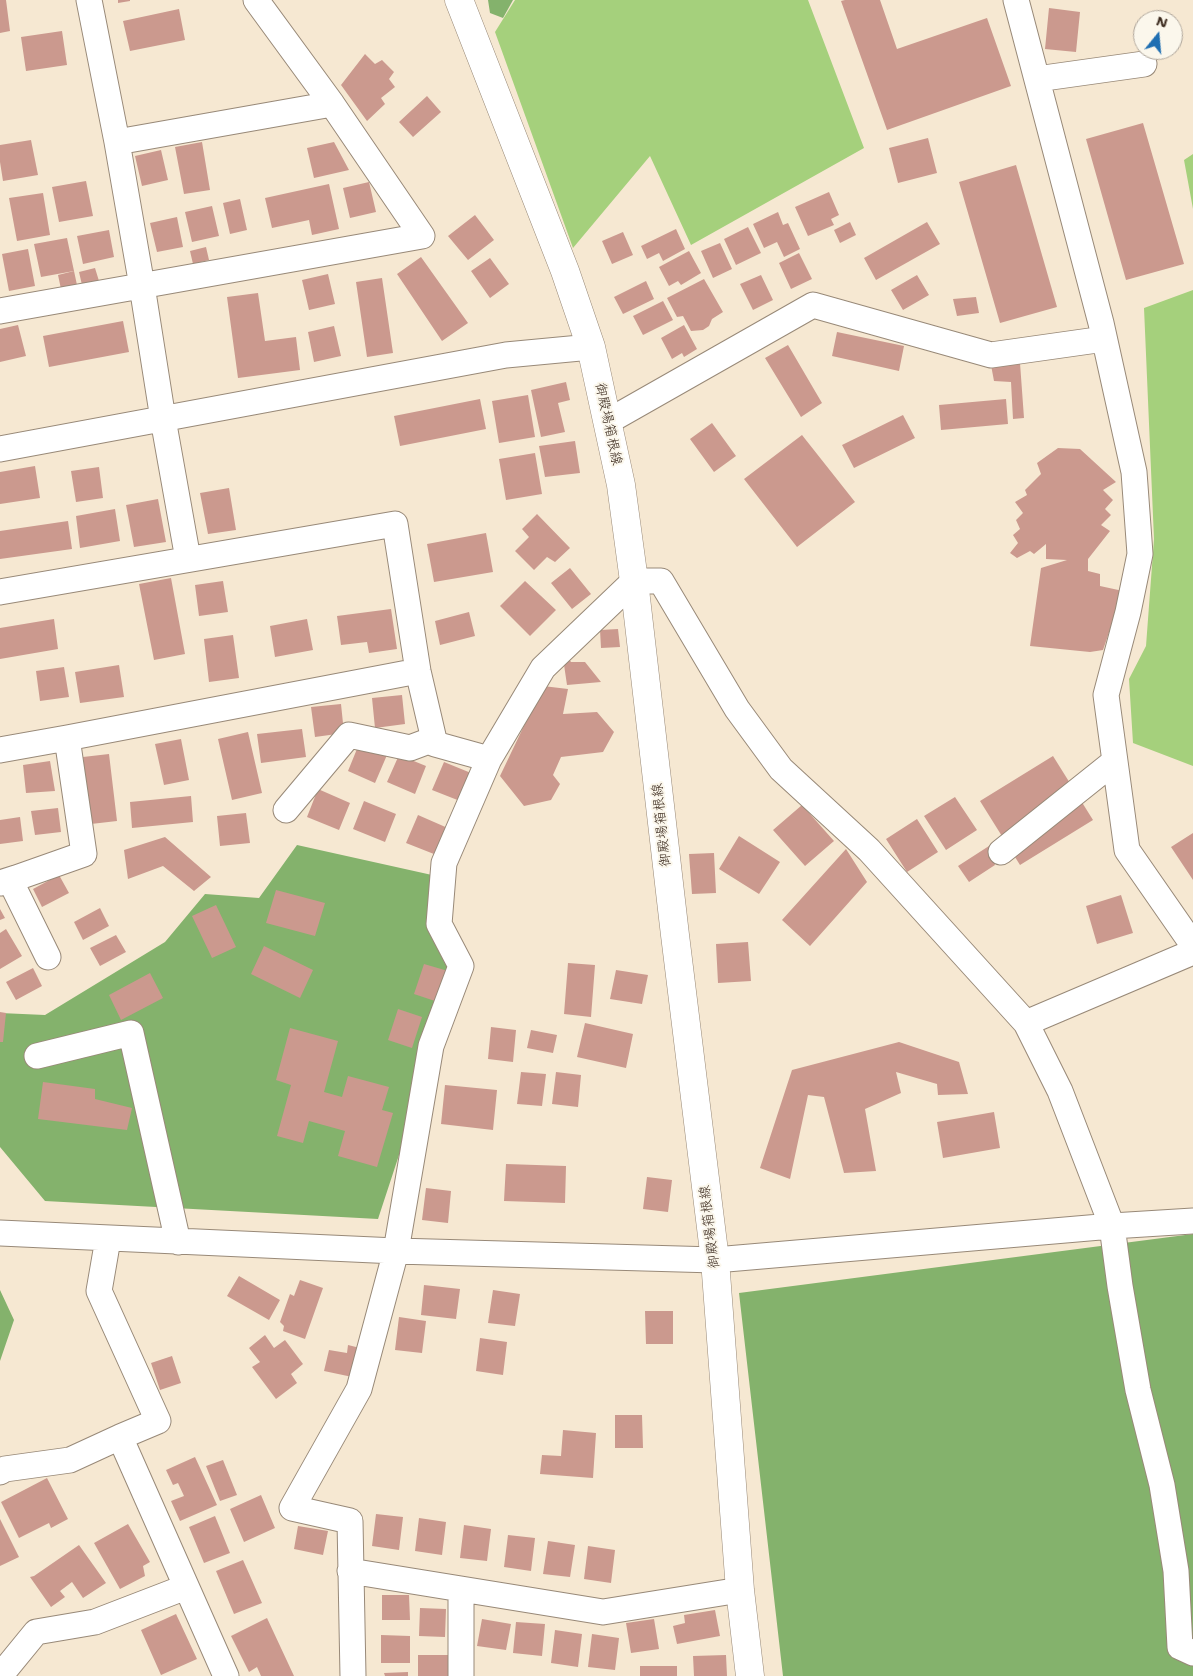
<!DOCTYPE html>
<meta charset="utf-8">
<style>
body{margin:0}
#map{position:relative;width:1193px;height:1676px;overflow:hidden;background:#f6e8d2;font-family:"Shantell Sans",sans-serif}
canvas{display:block}
.north{position:absolute;left:1133px;top:10px;width:50px;height:50px;box-sizing:border-box;background:#fbf7ec;border:1px solid #aea59a;border-radius:50%;rotate:17deg;font-size:14px;font-weight:700;line-height:20px;text-align:center;color:#3b2a1e}
.north::after{content:'';display:block;margin:auto;width:18px;height:22px;background:#1f6fb2;clip-path:polygon(50% 0,100% 100%,50% 72%,0 100%)}
</style>
<div id="map">
<canvas width="1193" height="1676"></canvas>
<div class="north">N</div>
</div>
<script>
const ctx = document.querySelector('canvas').getContext('2d');
ctx.lineJoin = 'round';
function paint(path, color) {
  ctx.fillStyle = color;
  ctx.fill(path, 'evenodd');
}
function shape(rows) {
  const path = new Path2D();
  for (const r of rows) {
    path.moveTo(r[0], r[1]);
    for (let i = 2; i < r.length; i += 2) path.lineTo(r[i], r[i + 1]);
  }
  return path;
}
function stroke(path, color, width, dash) {
  ctx.strokeStyle = color;
  ctx.lineWidth = width;
  ctx.lineCap = dash ? 'butt' : 'round';
  ctx.setLineDash(dash || []);
  ctx.stroke(path);
}
function write(font, color, halo, rows, align = 'center') {
  ctx.font = font + ' "Shantell Sans","Klee One",sans-serif';
  ctx.lineWidth = 4;
  ctx.setLineDash([]);
  ctx.textBaseline = 'middle';
  ctx.strokeStyle = halo;
  ctx.fillStyle = color;
  for (const [text, x, y, turn = 0] of rows) {
    ctx.save();
    ctx.translate(x, y);
    ctx.rotate((+turn || 0) * Math.PI / 180);
    ctx.textAlign = isNaN(turn) ? turn : align;
    if (halo) ctx.strokeText(text, 0, 0);
    ctx.fillText(text, 0, 0);
    ctx.restore();
  }
}
paint(shape([
 [515,0,808,0,864,148,691,245,650,156,573,248,495,32],
 [1193,154,1193,209,1184,160],
 [1193,290,1193,766,1133,743,1129,679,1146,646,1154,539,1144,308]
]), '#a5d07c');
paint(shape([
 [488,0,513,0,503,18,490,13],
 [297,845,432,875,461,966,378,1219,45,1201,0,1147,0,1013,45,1015,165,942,205,894,259,898],
 [1193,1234,1193,1676,783,1676,739,1293],
 [0,1290,14,1320,0,1361]
]), '#84b26c');
paint(shape([
 [0,0,6,0,10,31,0,33],
 [118,0,130,0,130,1,118,3],
 [845,0,880,0,897,49,987,18,1011,86,887,130,841,1],
 [1049,8,1080,12,1076,52,1045,49],
 [179,9,185,40,130,51,123,21],
 [62,31,67,65,26,71,21,37],
 [365,54,375,64,382,60,394,72,389,79,395,87,381,98,385,104,367,121,341,85],
 [427,96,441,112,413,137,399,122],
 [1143,123,1184,264,1126,280,1086,139],
 [928,138,937,173,898,183,889,148],
 [31,140,38,175,3,181,0,162,0,145],
 [202,142,210,190,184,194,175,147],
 [334,142,349,170,314,178,307,148],
 [161,150,168,180,142,186,135,156],
 [1016,165,1057,307,1000,323,959,182],
 [86,181,93,216,59,222,52,187],
 [369,182,376,212,350,218,343,188],
 [329,184,339,229,312,235,309,220,272,228,265,198],
 [829,192,839,215,831,219,834,225,808,236,795,207],
 [43,193,50,235,17,241,9,198],
 [240,199,247,230,230,234,223,203],
 [212,206,219,236,192,242,185,212],
 [778,212,783,225,788,223,800,249,784,257,777,242,764,248,753,224],
 [475,215,494,240,468,260,448,236],
 [177,217,183,247,157,252,150,223],
 [850,222,856,235,840,243,834,230],
 [927,222,940,244,876,280,864,258],
 [748,227,761,253,736,265,724,239],
 [676,229,685,249,663,261,659,253,647,259,641,246],
 [109,230,114,257,83,264,77,236],
 [623,232,633,255,612,264,602,241],
 [67,238,74,271,41,277,34,244],
 [720,243,732,269,713,278,701,251],
 [206,247,209,260,193,264,190,251],
 [28,249,35,286,9,291,2,254],
 [689,251,701,273,681,285,678,281,669,286,659,267],
 [799,253,812,279,791,289,779,263],
 [421,257,468,323,442,341,397,274],
 [490,258,509,284,490,298,471,271],
 [95,268,99,281,82,285,79,272],
 [74,271,77,285,61,289,58,275],
 [328,274,335,304,309,310,302,280],
 [761,275,773,300,753,310,740,284],
 [917,275,929,295,903,310,891,290],
 [382,278,393,353,367,357,356,282],
 [704,279,723,312,712,319,709,326,703,330,691,331,683,316,677,317,667,298],
 [646,281,654,299,623,314,614,297],
 [258,293,265,341,296,337,300,370,238,378,227,297],
 [976,297,979,313,957,316,953,299],
 [663,301,673,320,643,335,633,316],
 [123,321,129,352,49,367,43,336],
 [18,325,26,356,0,362,0,329],
 [684,325,697,349,684,357,682,353,672,359,661,338],
 [334,326,341,356,314,362,308,332],
 [837,332,904,346,899,371,832,356],
 [788,345,822,403,801,417,765,358],
 [1020,363,1024,418,1013,419,1011,382,994,381,991,365],
 [566,382,570,400,558,403,565,432,541,437,531,390],
 [528,395,535,437,499,443,492,401],
 [480,399,486,429,400,446,394,416],
 [1006,399,1008,424,941,430,939,405],
 [903,415,915,438,854,468,842,445],
 [712,423,736,456,714,472,690,439],
 [802,435,855,502,797,547,744,479],
 [575,441,580,473,545,477,539,446],
 [1058,448,1080,449,1116,482,1103,490,1113,500,1105,509,1111,515,1101,525,1110,531,1088,559,1088,571,1100,574,1100,586,1123,591,1103,650,1090,652,1030,646,1041,568,1067,560,1046,559,1046,544,1034,554,1030,551,1017,558,1010,553,1018,543,1013,535,1020,529,1016,520,1023,513,1015,502,1027,495,1025,490,1041,474,1037,463],
 [535,453,542,494,506,500,499,459],
 [35,466,40,498,0,504,0,472],
 [99,467,103,498,76,502,71,471],
 [229,488,236,530,208,534,200,493],
 [158,499,166,542,134,547,126,505],
 [115,509,120,541,80,548,76,516],
 [537,514,570,548,555,562,547,557,534,570,515,551,529,537,522,529],
 [68,521,72,549,0,559,0,531],
 [486,533,493,572,434,582,427,544],
 [570,568,591,594,572,609,551,583],
 [171,578,185,654,154,660,139,584],
 [223,581,228,612,199,616,195,585],
 [525,581,556,610,530,636,500,606],
 [391,609,397,649,369,653,367,642,341,645,337,616],
 [469,612,475,636,440,645,435,621],
 [54,619,58,649,0,659,0,628],
 [307,619,313,650,275,657,270,626],
 [618,629,620,647,601,648,600,630],
 [233,635,239,678,209,682,204,639],
 [563,658,569,659,571,662,585,662,601,682,567,685],
 [119,665,124,697,80,703,75,672],
 [64,667,69,697,40,701,36,671],
 [543,686,568,689,563,714,597,712,614,732,603,752,561,757,553,775,560,784,551,800,524,806,500,776],
 [402,695,405,724,375,728,372,698],
 [341,704,344,733,315,737,311,707],
 [302,729,306,757,261,763,257,734],
 [248,732,262,793,232,800,218,739],
 [181,739,189,780,164,785,155,744],
 [359,744,387,755,375,783,348,771],
 [109,754,117,821,91,824,83,757],
 [399,755,426,766,415,794,387,782],
 [1053,756,1093,820,1020,865,980,801],
 [50,761,55,791,26,793,23,765],
 [444,762,471,773,460,801,432,790],
 [318,789,350,803,339,830,307,817],
 [191,796,193,822,132,828,130,802],
 [955,797,977,830,946,850,924,816],
 [364,801,396,814,385,842,353,829],
 [802,805,834,841,805,866,773,830],
 [58,808,61,832,35,835,31,811],
 [246,813,250,843,220,846,217,816],
 [418,815,450,829,439,856,406,843],
 [20,817,23,841,0,844,0,820],
 [917,819,938,852,907,872,886,839],
 [1193,833,1193,880,1171,847],
 [739,836,780,862,759,894,719,869],
 [165,837,211,877,194,891,163,866,128,879,124,850],
 [989,846,995,865,969,882,958,866],
 [846,849,867,882,810,946,782,920],
 [714,853,716,893,692,894,689,854],
 [59,875,69,893,42,907,33,889],
 [276,890,325,903,315,936,266,923],
 [1121,895,1133,933,1097,944,1086,906],
 [216,905,236,947,212,958,192,916],
 [100,908,109,926,83,940,74,922],
 [0,909,5,918,0,920],
 [6,929,22,956,0,969,0,933],
 [116,935,126,952,100,966,90,948],
 [748,942,751,981,718,983,716,944],
 [264,946,313,970,300,998,251,974],
 [568,963,595,965,591,1017,564,1014],
 [424,964,448,971,438,1002,414,994],
 [33,968,42,986,16,1000,6,982],
 [616,970,648,975,642,1004,610,999],
 [150,973,163,998,121,1020,109,995],
 [398,1009,422,1017,412,1048,388,1040],
 [0,1012,6,1013,3,1042,0,1042],
 [585,1023,633,1034,626,1068,577,1057],
 [491,1027,516,1030,513,1062,488,1059],
 [290,1028,338,1041,324,1092,342,1097,348,1076,389,1087,382,1110,393,1113,377,1167,338,1156,345,1131,309,1121,303,1143,277,1136,291,1085,276,1080],
 [531,1030,557,1035,553,1053,527,1048],
 [899,1042,959,1062,968,1094,938,1095,937,1084,896,1072,901,1093,865,1109,876,1171,844,1173,824,1097,808,1095,790,1179,760,1168,792,1070],
 [521,1072,546,1074,542,1106,517,1104],
 [556,1072,581,1075,578,1107,552,1104],
 [43,1082,95,1089,95,1099,132,1108,127,1130,38,1119],
 [445,1085,497,1090,493,1130,441,1124],
 [994,1112,1000,1148,943,1158,937,1122],
 [506,1164,566,1166,565,1203,504,1201],
 [647,1177,672,1180,668,1212,643,1209],
 [426,1188,451,1191,448,1223,422,1220],
 [239,1276,280,1300,269,1320,227,1296],
 [300,1280,323,1288,305,1339,283,1331,284,1326,280,1322,290,1294,294,1296],
 [424,1285,460,1289,456,1319,421,1315],
 [493,1290,520,1294,515,1326,488,1323],
 [645,1311,673,1311,673,1344,646,1344],
 [399,1317,426,1321,422,1353,395,1350],
 [265,1335,274,1348,285,1340,303,1364,291,1374,297,1383,276,1399,252,1367,260,1362,249,1348],
 [480,1338,507,1342,503,1375,476,1371],
 [348,1345,364,1349,357,1378,324,1371,329,1350,347,1353],
 [172,1356,181,1383,160,1390,151,1363],
 [615,1415,642,1415,643,1448,615,1448],
 [563,1430,596,1433,593,1478,540,1474,542,1455,561,1456],
 [195,1457,217,1505,180,1521,171,1501,184,1496,178,1483,173,1485,166,1470],
 [223,1460,237,1495,220,1501,206,1466],
 [47,1478,68,1519,51,1528,49,1523,19,1538,1,1502],
 [261,1495,275,1528,244,1542,230,1509],
 [376,1514,403,1517,399,1550,372,1546],
 [215,1516,230,1553,204,1563,189,1527],
 [419,1518,446,1522,442,1555,415,1551],
 [0,1519,19,1557,0,1566],
 [128,1524,150,1562,143,1566,145,1576,120,1589,94,1543],
 [464,1525,491,1529,487,1561,460,1558],
 [298,1526,328,1531,323,1555,294,1549],
 [508,1535,535,1538,531,1571,504,1567],
 [548,1541,575,1545,570,1577,543,1574],
 [79,1545,106,1583,83,1598,72,1582,60,1591,65,1597,51,1607,30,1577,34,1576],
 [588,1546,615,1550,611,1583,584,1579],
 [243,1560,262,1603,234,1614,216,1571],
 [382,1595,409,1595,410,1620,382,1620],
 [420,1608,446,1609,445,1637,419,1636],
 [715,1610,720,1636,677,1644,673,1626,685,1623,684,1615],
 [176,1614,197,1659,161,1675,141,1630],
 [267,1618,294,1676,261,1676,257,1667,249,1672,231,1636],
 [482,1619,511,1624,506,1650,477,1646],
 [654,1619,659,1649,631,1653,626,1623],
 [516,1622,545,1624,542,1656,513,1653],
 [555,1630,582,1634,578,1667,551,1663],
 [592,1634,619,1638,615,1670,588,1667],
 [381,1635,410,1636,410,1663,381,1663],
 [418,1655,448,1655,448,1676,418,1676],
 [726,1655,727,1676,694,1676,693,1656],
 [640,1666,677,1666,677,1676,640,1676],
 [408,1672,408,1676,385,1676,384,1673]
]), '#cb998e');
const minor = shape([
 [89,0,117,142,142,286,163,419,188,559],
 [1016,0,1101,323,1134,472,1140,554,1128,612,1106,695,1127,850,1193,945],
 [1037,79,1144,64],
 [117,142,332,104],
 [0,311,422,236,332,104,256,0],
 [607,422,813,305,991,355,1104,339],
 [0,449,506,355,591,347],
 [0,592,395,524,418,671,435,744,489,759],
 [0,750,67,738,418,671],
 [286,810,349,735,410,748,434,739],
 [1001,852,1115,761],
 [10,880,48,957],
 [0,883,16,878,84,854,67,738],
 [1026,1023,1193,952],
 [37,1056,131,1033,178,1242],
 [0,1233,396,1251,715,1260,1112,1226,1193,1221],
 [108,1239,99,1291,158,1421,120,1437],
 [0,1472,5,1469,70,1460,120,1437,226,1676],
 [350,1571,603,1612,740,1590],
 [0,1676,36,1632,95,1622,186,1587],
 [353,1676,350,1521,292,1508,359,1389,396,1251,431,1046,461,966,439,924,444,863,489,759,543,668,634,581,661,581,737,709,781,769,869,850,1026,1023,1060,1091,1112,1226,1120,1286,1138,1390,1162,1485,1176,1571,1180,1647,1193,1653],
 [461,1676,461,1590]
]);
const major = shape([
 [459,0,565,271,591,347,621,485,634,581,675,935,715,1260,740,1590,750,1676]
]);
stroke(minor, '#988978', 27);
stroke(major, '#988978', 29);
stroke(minor, '#fff', 25);
stroke(major, '#fff', 28);
write('14px', '#3b2a1e', '#fbf7ec', [
 ["御殿場箱根線",608,424,78],
 ["御殿場箱根線",662,825,-96],
 ["御殿場箱根線",710,1227,-97]
]);
</script>
